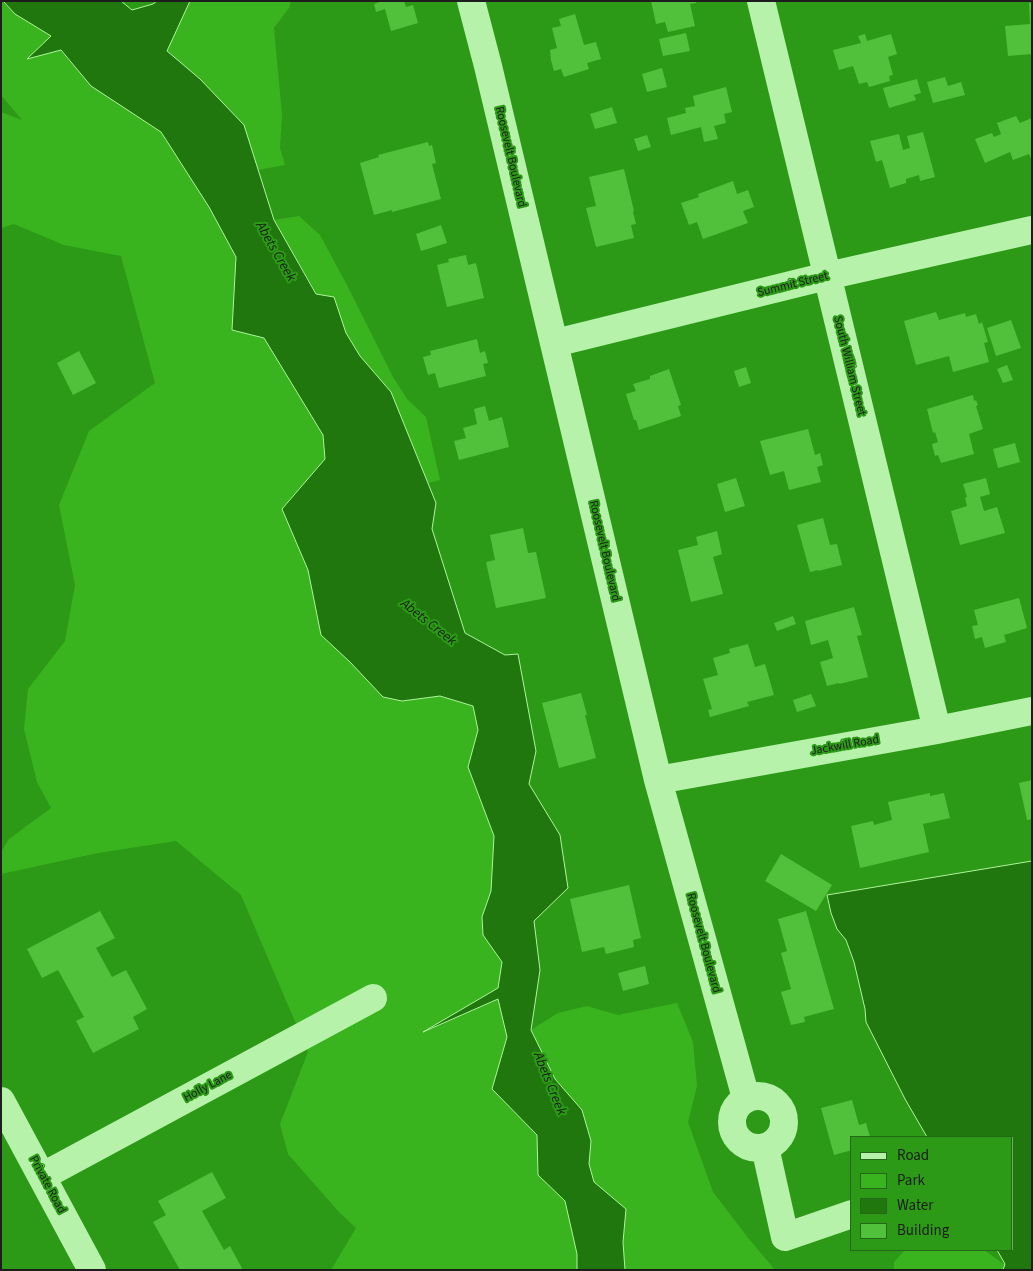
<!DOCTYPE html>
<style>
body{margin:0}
#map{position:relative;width:1033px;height:1271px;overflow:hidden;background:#2c9a16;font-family:"Source Sans 3",sans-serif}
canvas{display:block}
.frame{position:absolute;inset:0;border:2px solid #1d1d1d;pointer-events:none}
.legend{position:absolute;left:850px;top:1136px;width:162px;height:115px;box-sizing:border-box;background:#2c9a16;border:1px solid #266819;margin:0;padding:6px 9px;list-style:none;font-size:15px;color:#1d1d1d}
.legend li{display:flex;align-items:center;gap:10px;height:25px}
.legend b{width:25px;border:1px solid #266819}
</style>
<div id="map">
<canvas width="1033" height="1271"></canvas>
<div class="frame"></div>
<ul class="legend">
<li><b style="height:6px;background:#b7f2aa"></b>Road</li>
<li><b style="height:14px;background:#39b41e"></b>Park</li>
<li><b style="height:14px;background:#1f770e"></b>Water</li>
<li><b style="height:14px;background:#51c03a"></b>Building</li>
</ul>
</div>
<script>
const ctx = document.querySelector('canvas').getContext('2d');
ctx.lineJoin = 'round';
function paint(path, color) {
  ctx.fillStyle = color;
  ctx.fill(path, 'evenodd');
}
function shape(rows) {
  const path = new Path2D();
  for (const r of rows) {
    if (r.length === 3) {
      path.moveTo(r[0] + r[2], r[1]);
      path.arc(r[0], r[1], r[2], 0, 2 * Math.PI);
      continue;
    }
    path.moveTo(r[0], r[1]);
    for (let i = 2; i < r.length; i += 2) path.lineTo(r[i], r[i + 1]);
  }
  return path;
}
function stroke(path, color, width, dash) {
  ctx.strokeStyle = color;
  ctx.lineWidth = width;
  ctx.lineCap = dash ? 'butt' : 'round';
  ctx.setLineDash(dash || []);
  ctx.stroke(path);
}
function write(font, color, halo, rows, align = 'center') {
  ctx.font = font + ' "Source Sans 3",sans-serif';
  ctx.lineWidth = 4;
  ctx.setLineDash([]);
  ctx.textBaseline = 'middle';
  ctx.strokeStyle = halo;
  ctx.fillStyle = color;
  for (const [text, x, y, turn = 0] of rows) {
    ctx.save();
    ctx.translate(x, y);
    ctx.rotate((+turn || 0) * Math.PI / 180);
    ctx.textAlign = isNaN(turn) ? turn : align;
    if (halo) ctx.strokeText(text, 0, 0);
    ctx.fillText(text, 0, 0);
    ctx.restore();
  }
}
paint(shape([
 [1,1,15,14,51,36,28,58,60,50,91,86,161,132,209,207,236,257,232,330,264,338,323,435,325,459,282,509,308,570,321,635,350,662,402,701,440,696,473,706,478,730,468,767,494,836,491,891,482,917,483,935,502,962,498,988,429,1030,498,999,507,1037,492,1089,537,1135,538,1175,565,1201,577,1254,577,1270,331,1270,356,1228,339,1212,288,1154,280,1124,308,1052,241,895,176,841,98,853,1,874,1,852,9,839,51,808,37,782,24,729,28,689,65,641,75,585,59,505,89,431,155,383,121,256,64,245,14,224,1,228,1,112,22,120,1,95],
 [190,1,291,1,289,8,274,28,282,115,280,148,285,165,258,170,244,125,167,51],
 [299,216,320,235,348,287,393,377,407,399,426,417,440,480,428,483,391,392,360,356,346,333,334,297,317,294,274,220],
 [677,1003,693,1042,697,1086,688,1122,713,1192,749,1239,775,1270,625,1270,623,1242,626,1209,594,1182,589,1164,591,1141,582,1110,555,1079,531,1030,558,1013,587,1006,618,1015],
 [905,1250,984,1250,1005,1265,1008,1270,894,1270,894,1262]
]), '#39b41e');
const water = shape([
 [3,1,121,1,132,10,153,4,157,1,190,1,167,51,200,79,244,125,274,220,316,294,334,297,346,333,360,356,391,392,436,503,432,529,465,633,505,655,518,654,536,751,529,784,560,835,568,888,534,921,540,970,531,1030,555,1079,582,1110,591,1141,589,1164,594,1182,626,1209,623,1242,625,1270,577,1270,577,1254,565,1201,538,1175,537,1135,492,1089,507,1037,498,999,423,1032,498,988,502,962,483,935,482,917,491,891,494,836,468,767,478,730,473,706,440,696,402,701,383,697,350,662,321,635,308,570,282,509,325,459,323,435,264,338,232,330,236,257,209,207,161,132,91,86,61,50,27,59,51,36,15,14,3,1],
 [1032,861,1032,1270,1003,1270,1005,1264,997,1250,1012,1250,1012,1137,927,1137,905,1099,866,1022,865,1009,854,962,846,940,837,929,831,913,827,895,1032,861]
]);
paint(water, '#1f770e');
stroke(water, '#aef59c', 1);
paint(shape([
 [382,1,404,1,406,7,413,5,418,23,391,31,385,9,376,12,374,4],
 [651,1,696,1,696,3,690,4,695,26,668,32,665,22,656,24],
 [1032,2,1032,54,1008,56,1005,26,1030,24,1029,3],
 [575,14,584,45,596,42,601,59,587,63,589,69,564,77,561,69,554,71,551,60,550,50,557,48,552,28,561,26,559,19],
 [686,33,690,51,663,56,659,39],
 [865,34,867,41,891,34,897,54,888,57,893,75,889,76,890,81,869,87,867,82,859,84,853,66,839,70,833,50,861,43,858,36],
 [662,68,667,87,647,92,642,74],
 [945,77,948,86,961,82,965,95,933,103,927,82],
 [917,79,921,93,914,95,916,100,889,108,883,88],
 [726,87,732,112,724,114,726,123,714,126,718,139,704,142,701,127,671,135,667,118,686,113,685,108,695,106,693,96],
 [612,107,617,123,595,129,590,114],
 [1016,116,1020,123,1032,118,1032,161,1029,154,1013,160,1010,152,985,163,975,139,992,133,994,137,1001,134,997,123],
 [923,132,935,177,920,181,919,175,906,179,906,183,890,188,882,160,876,162,870,141,899,134,903,150,910,148,907,136],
 [647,135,651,147,638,151,634,139],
 [428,142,429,146,432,145,436,163,432,164,441,199,392,212,392,210,374,215,360,163,379,157,378,155],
 [624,169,634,211,633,212,636,224,631,225,634,238,596,247,586,208,596,206,589,177],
 [733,181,737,194,748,190,754,207,743,211,748,223,703,239,697,222,689,225,681,203,699,197,698,194],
 [441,225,447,243,421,251,416,234],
 [466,255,468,265,476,263,484,298,447,307,437,265,449,262,448,259],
 [936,312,939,320,965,313,966,317,976,314,979,324,982,322,988,342,984,343,989,362,953,372,949,356,916,365,904,321],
 [1011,320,1021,348,996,356,987,328],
 [477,339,480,353,485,351,488,363,483,364,486,376,439,388,435,373,428,375,423,357,431,355,430,351],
 [79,351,96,383,73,395,57,363],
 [1007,365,1013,380,1003,383,997,369],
 [746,367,751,383,739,387,734,371],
 [669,369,681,405,678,406,681,416,639,430,636,420,634,420,626,394,636,391,633,384,650,379,650,376],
 [973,395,974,401,976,400,978,405,976,406,983,429,969,434,974,454,941,463,938,455,935,456,932,444,938,442,935,432,933,433,927,409],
 [485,406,489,421,502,417,509,447,459,460,454,441,466,438,463,428,477,424,474,409],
 [808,429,815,455,820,453,823,465,817,467,821,482,789,490,784,471,770,475,760,441],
 [1015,443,1020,462,998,468,993,449],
 [736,478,745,506,725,512,717,484],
 [986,478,990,494,980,497,984,511,997,507,1005,533,960,545,951,511,967,506,965,498,967,497,963,484],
 [823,518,830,545,837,544,842,565,818,571,818,570,810,572,797,525],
 [523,528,528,553,536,552,546,598,496,608,486,562,495,560,490,535],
 [717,531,722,554,713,557,723,594,691,602,678,550,698,545,696,537],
 [1019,598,1027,628,1004,635,1006,642,985,648,982,637,975,639,972,626,978,625,974,610],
 [854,607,862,635,857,636,868,677,839,684,839,683,827,686,820,662,833,658,828,640,811,645,805,621],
 [793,616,796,624,777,631,774,623],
 [748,644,755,667,765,664,774,695,747,702,749,706,710,717,708,710,712,709,703,679,718,675,713,658,730,653,729,649],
 [581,693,587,715,585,715,596,758,559,768,542,703],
 [811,694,816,706,797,712,793,700],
 [1032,780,1032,819,1027,820,1019,783],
 [930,793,930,796,944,793,950,818,923,824,929,852,860,868,851,826,873,821,874,825,892,820,888,802],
 [781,854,832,885,816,911,765,881],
 [629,885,641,938,633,940,634,947,606,954,604,947,582,952,570,899],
 [100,911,115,938,96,948,112,977,126,970,147,1009,133,1017,139,1029,93,1053,76,1021,84,1017,58,970,42,978,27,949],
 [806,911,834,1009,804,1017,805,1022,791,1025,781,992,791,989,781,953,787,951,778,919],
 [645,966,649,984,623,991,618,973],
 [852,1100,859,1125,866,1123,870,1137,852,1137,852,1150,834,1155,821,1108],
 [212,1172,226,1198,202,1211,224,1250,230,1246,243,1270,180,1270,153,1222,166,1215,158,1201]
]), '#51c03a');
stroke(shape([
 [471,1,488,66,658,780,746,1098],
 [761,1,937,730],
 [555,343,827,276,1032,230],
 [658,780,937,730,1032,711],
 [758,1122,26],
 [1,1101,92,1270],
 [765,1147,785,1237,852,1214],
 [43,1176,373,998]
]), '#b7f2aa', 28);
write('12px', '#1d1d1d', '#2c9a16', [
 ["Roosevelt Boulevard",510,157,77],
 ["Summit Street",793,285,-14],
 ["South William Street",849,366,76],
 ["Roosevelt Boulevard",604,551,77],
 ["Jackwill Road",845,746,-10],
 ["Roosevelt Boulevard",703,943,75],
 ["Holly Lane",208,1087,-28],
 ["Private Road",47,1185,62]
]);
write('italic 14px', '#1a1d19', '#2c9a16', [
 ["Abets Creek",275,252,60],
 ["Abets Creek",428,623,38],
 ["Abets Creek",549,1084,68]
]);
</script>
